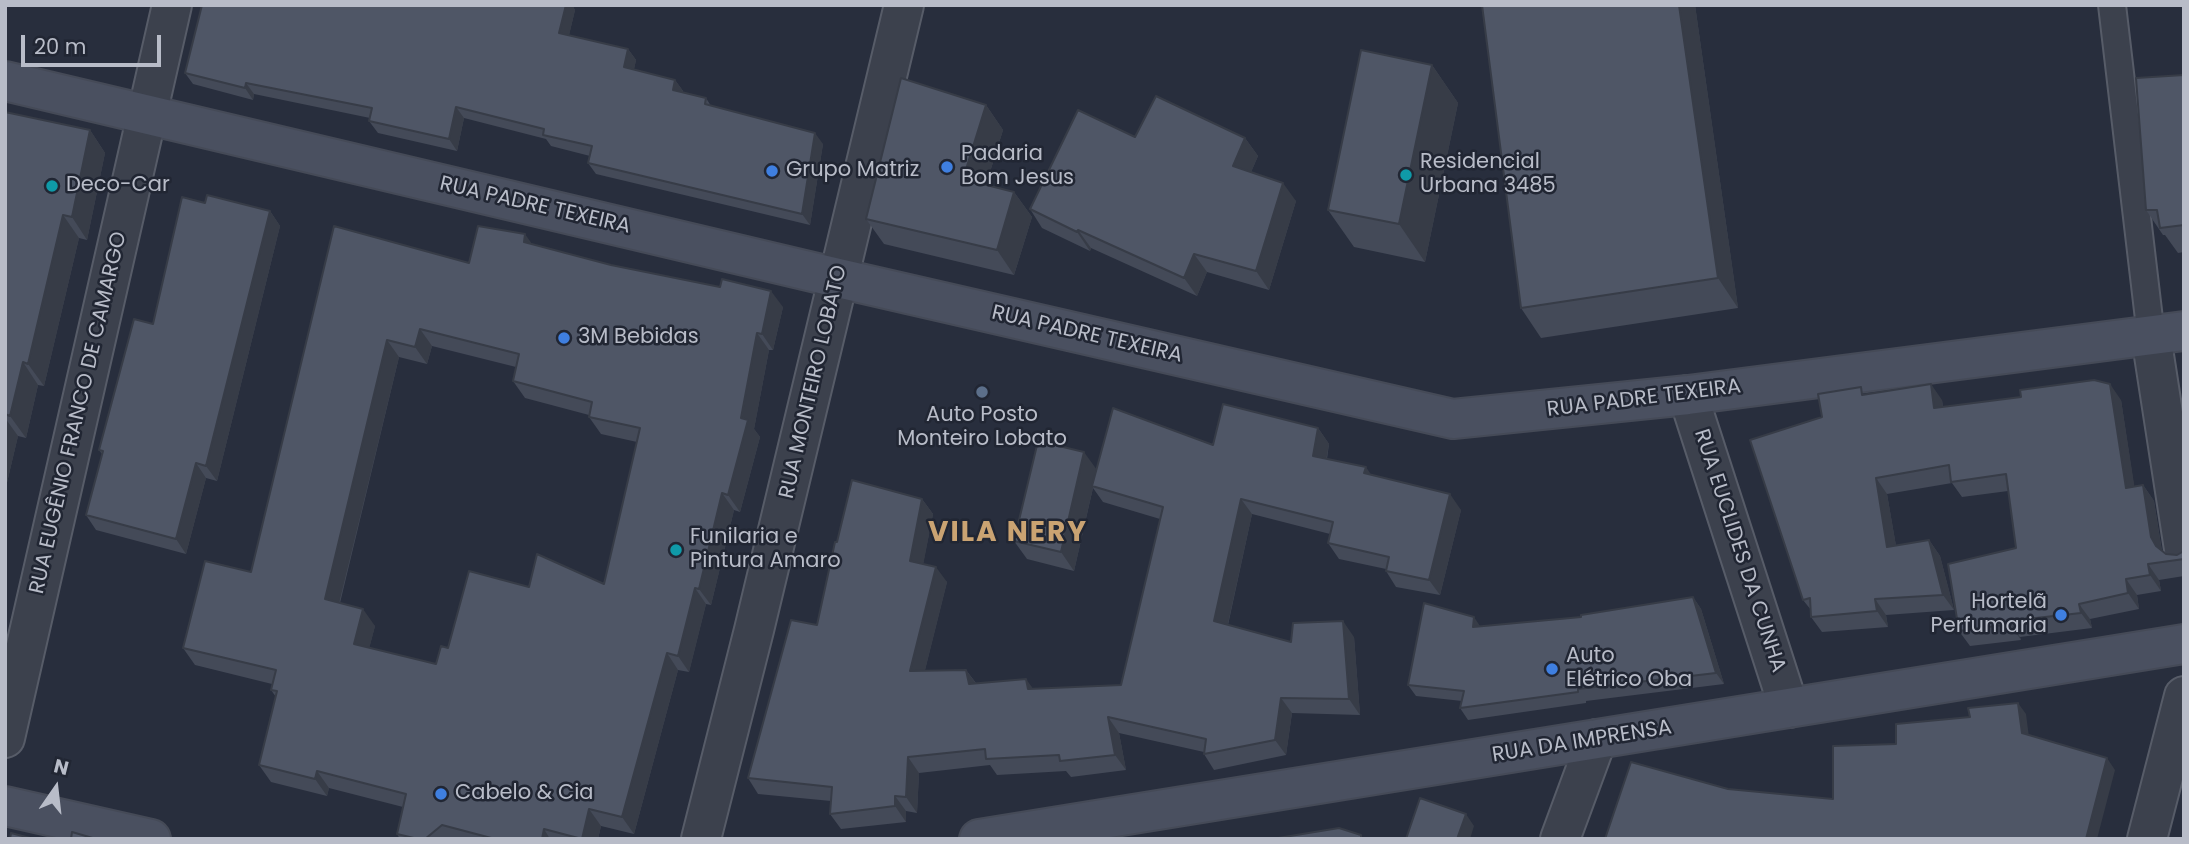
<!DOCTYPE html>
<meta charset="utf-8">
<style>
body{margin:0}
#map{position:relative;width:2189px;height:844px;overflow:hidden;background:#282e3d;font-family:Poppins,sans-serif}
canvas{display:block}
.frame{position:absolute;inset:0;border:7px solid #b8bcc8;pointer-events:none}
.north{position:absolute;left:21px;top:753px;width:70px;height:70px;-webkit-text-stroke:5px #212633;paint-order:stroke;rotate:14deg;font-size:19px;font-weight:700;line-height:28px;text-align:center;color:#b8bcc8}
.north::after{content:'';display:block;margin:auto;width:24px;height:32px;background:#b8bcc8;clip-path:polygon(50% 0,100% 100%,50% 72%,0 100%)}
.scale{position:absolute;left:21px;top:35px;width:140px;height:32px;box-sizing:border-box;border:4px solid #b8bcc8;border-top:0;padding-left:9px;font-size:21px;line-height:24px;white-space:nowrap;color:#b8bcc8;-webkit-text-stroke:5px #212633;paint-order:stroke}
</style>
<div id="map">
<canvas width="2189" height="844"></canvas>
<div class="frame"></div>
<div class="north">N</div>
<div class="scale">20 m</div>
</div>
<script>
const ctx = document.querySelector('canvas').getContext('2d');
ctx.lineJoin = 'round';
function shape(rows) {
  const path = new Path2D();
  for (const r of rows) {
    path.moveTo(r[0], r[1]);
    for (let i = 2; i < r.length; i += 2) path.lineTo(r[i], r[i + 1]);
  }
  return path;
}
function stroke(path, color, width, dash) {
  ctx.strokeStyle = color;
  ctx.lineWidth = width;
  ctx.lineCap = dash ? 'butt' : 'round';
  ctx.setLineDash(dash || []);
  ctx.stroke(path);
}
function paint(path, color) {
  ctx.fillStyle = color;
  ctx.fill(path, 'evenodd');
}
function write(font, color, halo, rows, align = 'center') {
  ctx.font = font + ' Poppins,sans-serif';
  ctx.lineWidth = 5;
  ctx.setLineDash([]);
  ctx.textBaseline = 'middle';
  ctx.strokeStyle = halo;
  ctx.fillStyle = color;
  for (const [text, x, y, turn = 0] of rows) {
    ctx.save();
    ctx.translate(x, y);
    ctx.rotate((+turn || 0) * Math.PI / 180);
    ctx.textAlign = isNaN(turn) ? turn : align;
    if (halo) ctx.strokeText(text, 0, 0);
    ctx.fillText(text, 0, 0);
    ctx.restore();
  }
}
const lane = shape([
 [2112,5,2151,336]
]);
const street = shape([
 [2151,336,2184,549],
 [1688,395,1789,708],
 [5,738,172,5],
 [701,839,754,630,904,5],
 [1560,839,1597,739],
 [2147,839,2184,696]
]);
const secondary = shape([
 [5,81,838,278,1453,419,1688,395,2184,331],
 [5,806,151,839],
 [979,839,2184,644]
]);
stroke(lane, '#575c68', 30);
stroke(street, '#575c68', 42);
stroke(secondary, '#454a57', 42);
stroke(lane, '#3c414d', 26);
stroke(street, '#3c414d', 38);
stroke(secondary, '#4a5060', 38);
paint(shape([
 [405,5,572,5,575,10,569,35,628,49,636,60,634,69,675,80,683,91,683,93,706,98,711,106,823,144,810,225,596,174,588,163,590,156,551,146,546,139,464,118,457,151,378,133,369,121,370,118,254,94,253,100,193,84,185,73],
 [1695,5,1738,308,1541,338,1521,308],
 [1432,65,1458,103,1425,262,1354,247,1328,210],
 [2184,75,2184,252,2178,253,2165,235,2163,235,2146,210],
 [986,105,1003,130,986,185,1014,192,1032,217,1014,275,884,244,866,219],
 [5,112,90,130,105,153,87,240,79,238,44,386,38,385,26,438,18,436,5,491],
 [1135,137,1245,138,1258,156,1251,172,1296,201,1269,290,1207,272,1197,296,1091,248,1090,251,1042,228,1030,209],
 [205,203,270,211,280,226,217,481,206,478,186,554,96,530,86,515,102,454,99,450],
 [334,226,469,263,532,244,611,265,783,307,773,350,769,350,754,429,760,437,740,512,734,510,711,605,706,604,689,672,678,670,634,834,601,826,598,839,400,839,397,834,403,807,329,788,327,796,271,782,259,765,276,697,271,690,272,684,195,665,183,648,251,572],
 [432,346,516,367,513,381,525,398,589,415,589,417,601,434,637,442,604,584,529,587,448,648,436,664,369,648,375,626,340,603,399,357,427,364],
 [1866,394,1942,400,1943,407,2121,400,2134,486,2143,485,2154,501,2162,551,2166,554,2177,555,2184,551,2184,576,2159,580,2161,591,2137,595,2139,609,2090,619,2092,628,2020,637,2021,640,1970,646,1959,631,2016,548,2008,491,1962,497,1952,483,1887,494,1896,546,1929,540,1940,556,1954,610,1886,615,1888,627,1822,632,1811,617,1811,610,1803,600,1822,417],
 [1318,428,1329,444,1327,459,1371,475,1461,510,1440,595,1396,587,1386,571,1386,569,1339,559,1328,543,1330,534,1252,514,1228,625,1291,642,1354,637,1360,715,1292,713,1286,755,1214,770,1204,754,1204,752,1119,733,1126,770,1071,777,1066,771,997,775,990,765,919,773,917,813,906,811,906,822,841,829,830,814,831,801,758,794,748,778,817,625,837,542,922,499,933,514,923,564,947,582,925,670,966,670,976,683,1034,689,1121,685,1160,519,1103,502,1093,488,1074,571,1027,559,1014,541,1096,469,1213,445],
 [1693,597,1701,609,1724,684,1586,701,1586,703,1468,720,1460,708,1462,701,1416,696,1408,685,1480,626,1581,617]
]), '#444a58');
paint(shape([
 [566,5,572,5,575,10,567,44,559,33],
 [1679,5,1695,5,1738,308,1718,278],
 [628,49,636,60,632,79,624,67],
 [1432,65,1458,103,1425,262,1399,224],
 [675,80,683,91,681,102,673,90],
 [246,83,254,94,253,100,245,88],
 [986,105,1003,130,980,204,963,179],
 [456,107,464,118,457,151,449,139],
 [90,130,105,153,87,240,72,217],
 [815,133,823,144,810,225,802,214],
 [1245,138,1258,156,1246,184,1233,166],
 [1283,183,1296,201,1269,290,1256,271],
 [1014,192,1032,217,1014,275,997,250],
 [270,211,280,226,217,481,206,466],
 [63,215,79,238,44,386,28,364],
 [1078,230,1091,248,1090,251,1077,232],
 [525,234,537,251,524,242],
 [1194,254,1207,272,1197,296,1184,278],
 [771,291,783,307,773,350,762,334],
 [420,329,432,346,427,364,415,347],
 [757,333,769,350,754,429,760,437,740,512,728,495],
 [387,340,399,357,336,616,325,599],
 [23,362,38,385,26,438,10,416],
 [1931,384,1942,400,1945,424,1934,408],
 [2110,384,2121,400,2137,503,2126,488],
 [5,418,18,436,5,491],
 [1318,428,1329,444,1324,472,1313,456],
 [1084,452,1097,470,1074,571,1061,552],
 [196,463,206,478,186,554,176,539],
 [1366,467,1376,482,1364,473],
 [1876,478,1887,494,1899,563,1887,547],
 [2143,485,2154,501,2162,552,2167,562,2156,546,2151,537],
 [722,493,734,510,711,605,699,589],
 [1450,494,1461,510,1440,595,1429,580],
 [922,499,933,514,921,576,910,561],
 [1241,499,1252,514,1225,637,1214,621],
 [1929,540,1940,556,1954,610,1943,595],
 [2148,564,2159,580,2161,591,2150,575],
 [936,567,947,582,921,686,910,671],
 [2126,579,2137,595,2139,609,2128,593],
 [695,588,706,604,689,672,678,656],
 [1693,597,1701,609,1724,684,1716,673],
 [1875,599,1886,615,1888,627,1877,611],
 [2079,604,2090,619,2092,628,2081,613],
 [363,609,375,626,366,661,354,644],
 [1474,617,1482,629,1473,627],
 [1343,621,1354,637,1360,715,1349,699],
 [2009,621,2020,637,2021,640,2010,624],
 [667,653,678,670,634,834,622,817],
 [966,670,977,685,969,684],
 [1026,679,1037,694,1028,689],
 [1281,698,1292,713,1286,755,1275,740],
 [2018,703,2026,714,2030,745,2022,733],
 [1108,717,1119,733,1126,770,1115,755],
 [908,757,919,773,917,813,906,797],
 [2107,758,2115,770,2097,839,2086,839],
 [317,771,329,788,327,796,315,779],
 [895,796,906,811,906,822,895,806],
 [589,809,601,826,598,839,582,839],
 [1466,814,1474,826,1470,839,1457,839],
 [544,829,550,839,542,839]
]), '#373c47');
const building = shape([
 [202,5,566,5,559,33,628,49,624,67,675,80,673,90,706,98,705,104,815,133,802,214,588,163,592,146,543,135,544,129,456,107,449,139,369,121,372,108,246,83,245,88,185,73,202,5],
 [1482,5,1679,5,1718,278,1521,308,1482,5],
 [1361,50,1432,65,1399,224,1328,210,1361,50],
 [2184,75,2184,225,2160,228,2157,210,2146,210,2136,78,2184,75],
 [901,78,986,105,963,179,1014,192,997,250,866,219,901,78],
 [1156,96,1245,138,1233,166,1283,183,1256,271,1194,254,1184,278,1078,230,1077,232,1030,209,1078,110,1135,137,1156,96],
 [5,112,90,130,72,217,63,215,28,364,23,362,10,416,5,414,5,112],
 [207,195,270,211,206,466,196,463,176,539,86,515,103,451,99,450,134,319,153,324,182,197,205,203,207,195],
 [334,226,469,263,478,226,525,234,524,242,611,265,720,287,722,279,771,291,762,334,757,333,741,418,748,420,728,495,722,493,699,589,695,588,678,656,667,653,622,817,589,809,582,839,544,829,542,839,495,839,442,825,425,839,418,839,397,834,406,794,317,771,315,779,259,765,277,691,271,690,276,670,183,648,205,561,251,572,334,226],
 [420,329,519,354,513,381,592,402,589,417,640,428,604,584,537,554,529,587,469,571,448,648,441,646,436,664,354,644,363,609,325,599,387,340,415,347,420,329],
 [2094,380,2110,384,2126,488,2143,485,2151,537,2156,546,2166,554,2177,555,2184,551,2184,559,2148,564,2150,575,2126,579,2128,593,2079,604,2081,613,2009,621,2010,624,1959,631,1948,564,2016,548,2006,474,1951,482,1949,465,1876,478,1887,547,1929,540,1943,595,1875,599,1877,611,1811,617,1810,598,1803,600,1750,440,1822,417,1818,394,1861,387,1862,395,1931,384,1934,408,2021,397,2020,390,2094,380],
 [1223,404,1318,428,1313,456,1366,467,1364,473,1450,494,1429,580,1386,571,1389,557,1328,543,1333,522,1241,499,1214,621,1291,642,1293,623,1343,621,1349,699,1281,698,1275,740,1204,754,1206,739,1108,717,1115,755,1060,761,1059,755,986,759,985,749,908,757,906,797,895,796,895,806,830,814,832,787,748,778,791,620,817,625,835,542,837,542,852,480,922,499,910,561,936,567,910,671,966,670,969,684,1026,679,1028,689,1121,685,1163,507,1092,486,1113,408,1213,445,1223,404],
 [1038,441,1084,452,1061,552,1014,541,1038,441],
 [1693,597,1716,673,1578,689,1578,692,1460,708,1464,691,1408,685,1424,603,1474,617,1473,627,1581,617,1581,615,1693,597],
 [2018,703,2022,733,2107,758,2086,839,1605,839,1631,762,1728,789,1833,799,1833,746,1896,744,1896,724,1970,717,1968,708,2018,703],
 [1420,798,1466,814,1457,839,1406,839,1420,798],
 [1339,828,1361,835,1361,839,1272,839,1339,828],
 [72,832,96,839,71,839,72,832],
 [11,833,34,839,10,839,11,833]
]);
paint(building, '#4f5666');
stroke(building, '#373c47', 2);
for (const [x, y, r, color] of [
 [947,167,7,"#3f7fe0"],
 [772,171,7,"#3f7fe0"],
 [1406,175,7,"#0f9aa8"],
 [52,186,7,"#0f9aa8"],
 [564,338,7,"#3f7fe0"],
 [982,392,7,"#5c6f8a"],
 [676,550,7,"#0f9aa8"],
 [2061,615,7,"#3f7fe0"],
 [1552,669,7,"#3f7fe0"],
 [441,794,7,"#3f7fe0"]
]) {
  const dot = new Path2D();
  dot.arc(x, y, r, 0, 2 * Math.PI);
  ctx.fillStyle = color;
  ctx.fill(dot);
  stroke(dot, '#212633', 2.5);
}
write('21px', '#b8bcc8', '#212633', [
 ["Padaria",961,155],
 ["Bom Jesus",961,179],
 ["Residencial",1420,163],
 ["Urbana 3485",1420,187],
 ["Grupo Matriz",786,171],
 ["Deco-Car",66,186],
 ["3M Bebidas",578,338],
 ["Auto Posto",982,416,"center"],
 ["Monteiro Lobato",982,440,"center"],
 ["Funilaria e",690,538],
 ["Pintura Amaro",690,562],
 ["Hortelã",2047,603,"right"],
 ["Perfumaria",2047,627,"right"],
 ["Auto",1566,657],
 ["Elétrico Oba",1566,681],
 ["Cabelo & Cia",455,794]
], 'left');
write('21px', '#b8bcc8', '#212633', [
 ["RUA PADRE TEXEIRA",535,206,13],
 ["RUA PADRE TEXEIRA",1087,335,13],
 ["RUA MONTEIRO LOBATO",814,382,-77],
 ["RUA PADRE TEXEIRA",1644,399,-7],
 ["RUA EUGÊNIO FRANCO DE CAMARGO",79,413,-77],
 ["RUA EUCLIDES DA CUNHA",1739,551,72],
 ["RUA DA IMPRENSA",1582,742,-9]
]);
ctx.letterSpacing = '2px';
write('bold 28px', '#caa372', '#212633', [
 ["VILA NERY",1008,534]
]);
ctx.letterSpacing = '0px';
</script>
